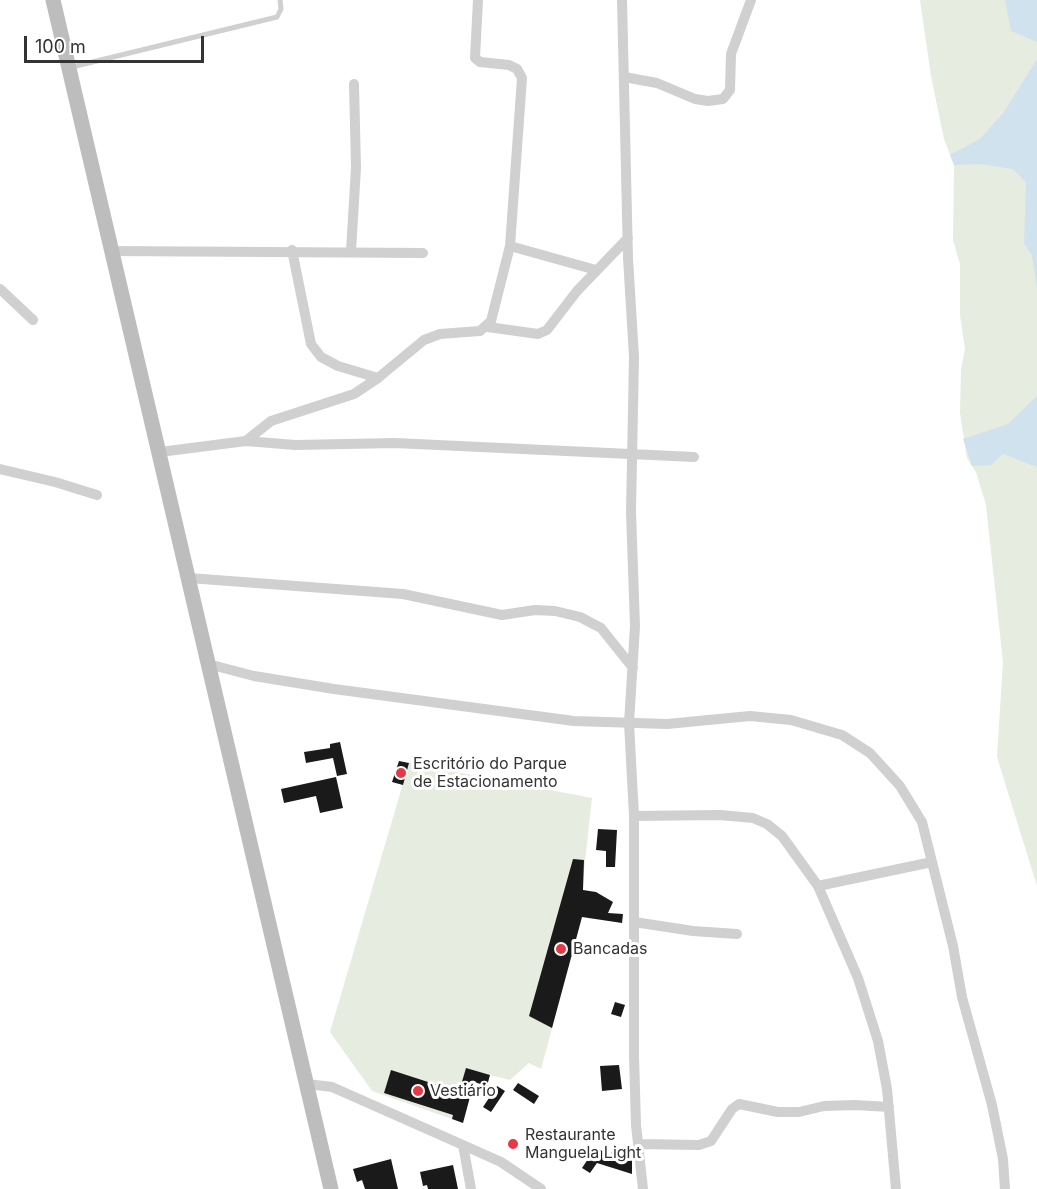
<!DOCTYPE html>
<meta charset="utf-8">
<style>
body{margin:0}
#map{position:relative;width:1037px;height:1189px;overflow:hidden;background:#fff;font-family:Inter,sans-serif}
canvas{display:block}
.scale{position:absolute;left:24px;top:36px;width:180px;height:27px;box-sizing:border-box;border:3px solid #333;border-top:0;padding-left:8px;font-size:18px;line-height:21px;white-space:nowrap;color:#333;-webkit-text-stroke:4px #fff;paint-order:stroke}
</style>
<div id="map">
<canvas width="1037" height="1189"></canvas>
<div class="scale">100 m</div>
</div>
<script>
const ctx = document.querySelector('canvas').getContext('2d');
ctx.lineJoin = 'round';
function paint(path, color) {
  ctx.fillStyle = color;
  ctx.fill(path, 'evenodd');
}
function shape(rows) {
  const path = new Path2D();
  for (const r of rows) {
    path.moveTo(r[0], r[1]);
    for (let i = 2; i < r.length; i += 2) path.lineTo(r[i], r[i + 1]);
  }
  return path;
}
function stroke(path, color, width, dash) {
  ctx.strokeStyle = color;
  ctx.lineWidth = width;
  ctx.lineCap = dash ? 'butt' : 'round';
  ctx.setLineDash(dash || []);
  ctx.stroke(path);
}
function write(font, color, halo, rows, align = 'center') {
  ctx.font = font + ' Inter,sans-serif';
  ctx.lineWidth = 6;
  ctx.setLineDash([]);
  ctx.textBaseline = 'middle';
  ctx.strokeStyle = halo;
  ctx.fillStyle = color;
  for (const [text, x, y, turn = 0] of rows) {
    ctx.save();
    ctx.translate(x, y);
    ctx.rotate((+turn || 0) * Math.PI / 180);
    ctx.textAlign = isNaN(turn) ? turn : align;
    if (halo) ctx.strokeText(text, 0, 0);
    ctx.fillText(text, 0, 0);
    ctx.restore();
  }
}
paint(shape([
 [920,0,1037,0,1037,886,997,757,1003,662,986,505,976,472,967,458,960,413,961,369,965,349,960,315,960,264,953,240,954,165,944,139,931,76],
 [409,763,592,798,579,917,581,922,541,1069,529,1063,510,1080,466,1069,452,1119,372,1091,330,1032]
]), '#e6ecdf');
paint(shape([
 [1005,0,1037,0,1037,42,1011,31],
 [1037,59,1037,289,1032,255,1024,244,1026,182,1013,169,981,164,954,165,950,155,980,139,1004,112],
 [1037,396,1037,467,1003,454,991,465,972,466,963,439,1008,424]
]), '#cfe2ee');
paint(shape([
 [340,742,347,774,337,776,333,758,306,763,304,752,330,748,330,744],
 [399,761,409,763,403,785,392,782],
 [336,777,343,808,320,813,316,796,284,803,281,789],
 [598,829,617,830,615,867,606,867,606,851,596,850],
 [573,859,584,860,583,890,596,892,613,902,608,913,623,914,622,923,582,917,552,1028,529,1016],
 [615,1002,625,1005,621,1017,611,1014],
 [619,1065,622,1089,602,1091,600,1066],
 [466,1068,490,1075,487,1086,474,1082,463,1123,452,1119,453,1115,384,1093,391,1070,459,1092],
 [518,1083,539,1096,534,1104,513,1090],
 [497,1086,505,1091,491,1112,483,1107],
 [614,1146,631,1152,628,1159,632,1160,632,1174,597,1163,590,1173,582,1168,596,1147,610,1156],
 [391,1159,398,1189,365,1189,362,1180,357,1182,353,1169],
 [453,1165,458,1189,428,1189,427,1185,423,1186,420,1172]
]), '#1a1a1a');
stroke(shape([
 [72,67,277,17,281,9,280,0]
]), '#d0d0d0', 5);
stroke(shape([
 [622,0,628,258,634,357,631,512,635,626,629,723,634,816,634,1056,636,1125,643,1189],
 [624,77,657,83,695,99,708,101,723,99,730,90,731,54,751,0],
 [510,246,596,270],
 [292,250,311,344,321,357,338,366,378,378],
 [111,251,423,253],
 [351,251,356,168,354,84],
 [0,289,33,320],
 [488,327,538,334,547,330,577,291,628,238],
 [246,441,271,421,354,394,378,378,424,340,440,334,480,331,491,321,510,246,522,78,517,69,509,65,480,62,475,58,478,0],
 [160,452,246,441,295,445,395,443,694,457],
 [0,469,55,482,97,495],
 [189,578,403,594,502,615,535,610,555,611,580,617,601,628,633,668],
 [208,664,254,676,334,689,574,721,667,724,750,716,791,720,842,735,870,753,900,786,922,822,953,946,962,997,992,1105,1003,1159,1005,1189],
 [634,816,720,815,753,818,767,824,782,836,818,886,858,978,878,1041,887,1089,896,1189],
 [818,886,932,862],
 [634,922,693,931,737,934],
 [307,1084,332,1087,463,1145,501,1162,541,1189],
 [638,1144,699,1145,711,1141,732,1109,739,1104,778,1112,799,1112,824,1106,855,1105,889,1107],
 [463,1145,471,1189]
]), '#d0d0d0', 10);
stroke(shape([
 [53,0,331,1189]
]), '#bdbdbd', 15);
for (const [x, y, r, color] of [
 [401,773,6,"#e63946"],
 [561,949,6,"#e63946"],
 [418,1091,6,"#e63946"],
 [513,1144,6,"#e63946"]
]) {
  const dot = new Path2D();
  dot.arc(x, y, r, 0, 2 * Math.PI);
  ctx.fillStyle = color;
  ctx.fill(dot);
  stroke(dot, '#fff', 2);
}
write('16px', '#333', '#fff', [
 ["Escritório do Parque",413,764],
 ["de Estacionamento",413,782],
 ["Bancadas",573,949],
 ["Vestiário",430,1091],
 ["Restaurante",525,1135],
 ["Manguela Light",525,1153]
], 'left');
</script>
